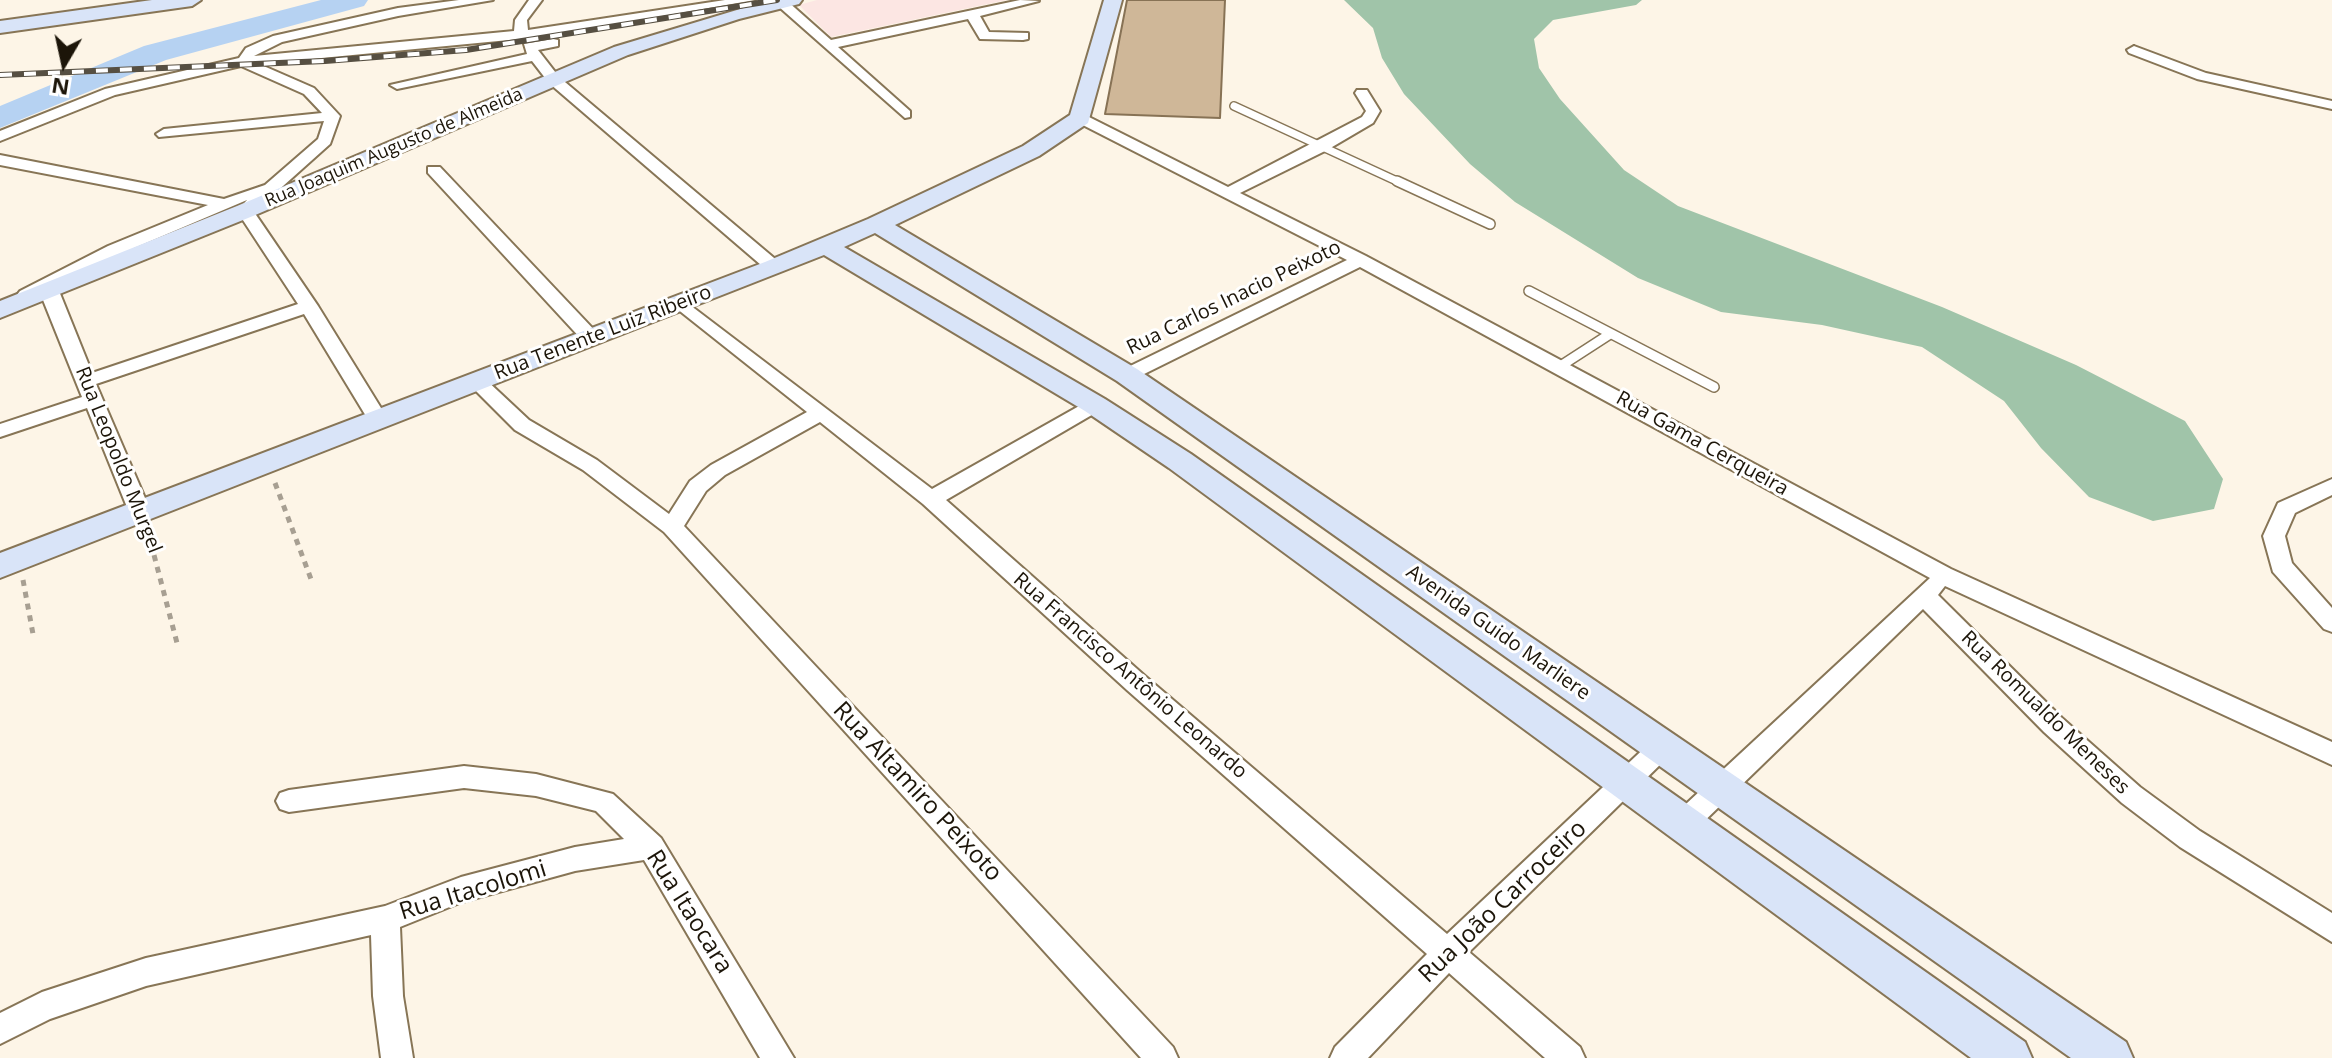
<!DOCTYPE html>
<meta charset="utf-8">
<style>
body{margin:0}
#map{position:relative;width:2332px;height:1058px;overflow:hidden;background:#fdf5e7;font-family:"Open Sans",sans-serif}
canvas{display:block}
.north{position:absolute;left:24px;top:24px;width:80px;height:80px;-webkit-text-stroke:6px #fff;paint-order:stroke;rotate:189deg;font-size:22px;font-weight:700;line-height:32px;text-align:center;color:#1c1509}
.north::after{content:'';display:block;margin:auto;width:28px;height:36px;background:#1c1509;clip-path:polygon(50% 0,100% 100%,50% 72%,0 100%)}
</style>
<div id="map">
<canvas width="2332" height="1058"></canvas>
<div class="north">N</div>
</div>
<script>
const ctx = document.querySelector('canvas').getContext('2d');
ctx.lineJoin = 'round';
function paint(path, color) {
  ctx.fillStyle = color;
  ctx.fill(path, 'evenodd');
}
function shape(rows) {
  const path = new Path2D();
  for (const r of rows) {
    path.moveTo(r[0], r[1]);
    for (let i = 2; i < r.length; i += 2) path.lineTo(r[i], r[i + 1]);
  }
  return path;
}
function stroke(path, color, width, dash) {
  ctx.strokeStyle = color;
  ctx.lineWidth = width;
  ctx.lineCap = dash ? 'butt' : 'round';
  ctx.setLineDash(dash || []);
  ctx.stroke(path);
}
function write(font, color, halo, rows, align = 'center') {
  ctx.font = font + ' "Open Sans",sans-serif';
  ctx.lineWidth = 6;
  ctx.setLineDash([]);
  ctx.textBaseline = 'middle';
  ctx.strokeStyle = halo;
  ctx.fillStyle = color;
  for (const [text, x, y, turn = 0] of rows) {
    ctx.save();
    ctx.translate(x, y);
    ctx.rotate((+turn || 0) * Math.PI / 180);
    ctx.textAlign = isNaN(turn) ? turn : align;
    if (halo) ctx.strokeText(text, 0, 0);
    ctx.fillText(text, 0, 0);
    ctx.restore();
  }
}
paint(shape([
 [817,0,1007,0,831,37,799,5]
]), '#fce6e3');
paint(shape([
 [1344,0,1642,0,1636,5,1553,20,1534,39,1539,68,1560,99,1624,170,1678,206,1942,307,2076,365,2185,421,2223,479,2214,509,2153,521,2089,497,2041,448,2004,401,1922,347,1822,325,1721,312,1638,278,1515,202,1470,164,1404,94,1382,58,1373,28]
]), '#a0c4a9');
paint(shape([
 [321,0,368,0,364,6,166,60,0,128,0,106,144,46,321,0]
]), '#b6d2f2');
const building = shape([
 [1127,0,1225,0,1220,118,1105,114,1127,0]
]);
paint(building, '#cfb798');
stroke(building, '#877255', 2);
const laneFar1 = shape([
 [1234,106,1401,183]
]);
const lane = shape([
 [1397,181,1490,224],
 [1529,291,1714,387],
 [1559,367,1610,334]
]);
const street = shape([
 [459,0,493,0,398,16,282,42,254,56,514,31,515,20,529,0,542,0,527,20,528,30,725,0,755,0,540,37,259,64,314,88,340,116,330,144,254,212,318,306,389,421,386,426,372,426,304,314,96,384,151,512,148,517,132,517,129,512,87,408,0,437,0,424,82,397,41,295,26,300,17,295,20,291,108,246,208,205,0,165,0,155,224,199,265,185,318,139,324,121,159,137,156,134,164,129,322,113,304,94,241,66,115,95,0,141,0,131,105,89,239,58,246,48,273,36,398,8,459,0],
 [247,200,237,211,298,304,92,373,57,286,120,254,247,200],
 [778,0,786,0,831,40,1020,0,1039,1,980,16,989,32,1028,33,1028,39,1023,40,980,39,968,19,838,47,910,111,910,117,905,118,778,6,778,0],
 [553,39,558,40,558,46,538,50,559,77,780,263,780,271,768,271,549,83,532,61,397,89,390,85,527,54,524,44,553,39],
 [2134,46,2206,73,2332,101,2332,109,2197,79,2129,53,2127,50,2134,46],
 [1357,90,1367,90,1380,111,1373,123,1327,150,1240,193,1366,256,1951,569,2332,742,2332,765,1945,586,1938,595,2062,718,2140,787,2200,831,2332,913,2332,942,2180,847,2122,803,2044,732,1923,609,1693,832,1683,836,1673,832,1669,824,1673,816,1930,578,1360,267,1134,379,1120,379,1117,375,1120,371,1347,260,1075,121,1075,115,1085,115,1228,187,1362,117,1366,111,1355,93,1357,90],
 [428,167,440,167,598,334,598,342,584,342,428,173,428,167],
 [682,299,932,489,1088,401,1102,401,1105,405,1102,409,946,500,1145,676,1447,934,1653,740,1662,736,1671,740,1675,747,1671,754,1469,952,1580,1047,1585,1058,1545,1058,1449,973,1368,1058,1330,1058,1335,1047,1427,954,1127,690,923,504,820,422,725,475,706,491,684,526,1173,1047,1178,1058,1141,1058,664,532,583,470,515,430,466,381,476,375,483,377,529,420,597,460,669,514,690,481,711,465,807,412,676,308,676,300,682,299],
 [2332,479,2332,495,2295,513,2285,536,2292,563,2332,608,2332,632,2324,629,2273,572,2263,536,2278,503,2332,479],
 [464,766,536,774,613,794,661,838,794,1058,760,1058,644,860,575,871,462,902,400,927,403,996,413,1058,381,1058,373,996,371,935,146,986,50,1019,0,1044,0,1013,42,992,146,958,385,906,461,877,575,847,624,839,596,811,536,796,464,788,289,812,280,809,276,801,280,793,289,790,464,766]
]);
const secondary = shape([
 [152,0,201,0,192,6,0,33,0,21,152,0],
 [770,0,802,0,799,4,739,19,628,55,253,216,0,318,0,301,237,206,614,47,770,0],
 [1104,0,1122,0,1088,123,1039,156,895,225,1137,369,2126,1042,2133,1058,2071,1058,1117,381,875,233,844,247,1105,399,1191,454,2025,1042,2032,1058,1971,1058,1169,468,1085,411,824,255,0,578,0,553,765,262,868,219,1023,146,1070,115,1104,0]
]);
stroke(laneFar1, '#877556', 10);
stroke(lane, '#877556', 12);
stroke(street, '#877556', 4);
stroke(secondary, '#877556', 4);
stroke(shape([
 [275,483,311,579],
 [148,532,177,643],
 [23,580,33,634]
]), '#a79f92', 5, [6, 6]);
stroke(laneFar1, '#fff', 7);
stroke(lane, '#fff', 9);
paint(street, '#fff');
paint(secondary, '#d9e4f8');
const rail = shape([
 [0,75,325,61,466,50,777,0]
]);
stroke(rail, '#564f42', 6);
stroke(rail, '#fff', 4, [12]);
write('18px', '#1c1509', '#fff', [
 ["Rua Joaquim Augusto de Almeida",394,148,-23]
]);
write('20px', '#1c1509', '#fff', [
 ["Rua Carlos Inacio Peixoto",1234,298,-26],
 ["Rua Tenente Luiz Ribeiro",603,333,-21],
 ["Rua Gama Cerqueira",1702,444,29],
 ["Rua Leopoldo Murgel",118,460,68],
 ["Avenida Guido Marliere",1498,633,35],
 ["Rua Francisco Antônio Leonardo",1130,676,41],
 ["Rua Romualdo Meneses",2045,713,44]
]);
write('24px', '#1c1509', '#fff', [
 ["Rua Altamiro Peixoto",917,792,47],
 ["Rua Itacolomi",473,891,-17],
 ["Rua João Carroceiro",1503,902,-44],
 ["Rua Itaocara",689,912,58]
]);
</script>
